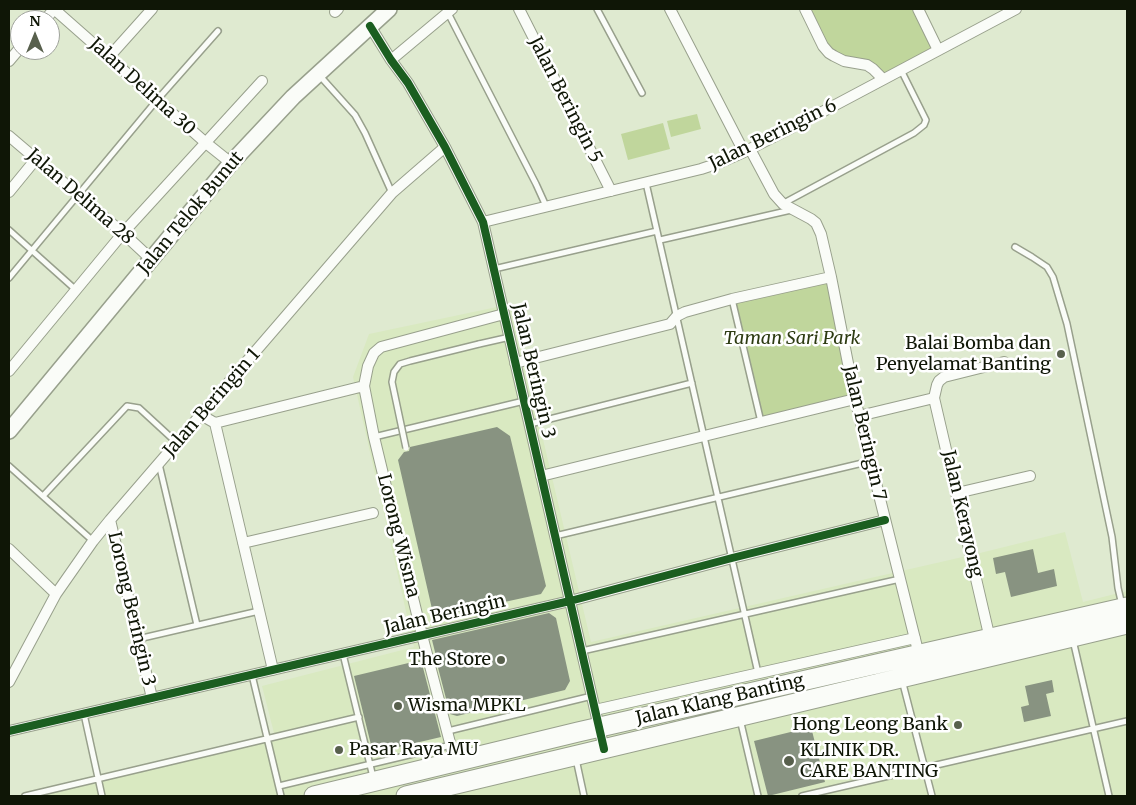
<!DOCTYPE html>
<style>
body{margin:0}
#map{position:relative;width:1136px;height:805px;overflow:hidden;background:#dfead0;font-family:Merriweather,serif}
canvas{display:block}
.frame{position:absolute;inset:0;border:10px solid #0f1606;pointer-events:none}
.north{position:absolute;left:10px;top:10px;width:50px;height:50px;box-sizing:border-box;background:#fff;border:1px solid #9fa29b;border-radius:50%;rotate:0deg;font-size:14px;font-weight:700;line-height:20px;text-align:center;color:#0f1606}
.north::after{content:'';display:block;margin:auto;width:18px;height:22px;background:#58604d;clip-path:polygon(50% 0,100% 100%,50% 72%,0 100%)}
</style>
<div id="map">
<canvas width="1136" height="805"></canvas>
<div class="frame"></div>
<div class="north">N</div>
</div>
<script>
const ctx = document.querySelector('canvas').getContext('2d');
ctx.lineJoin = 'round';
function paint(path, color) {
  ctx.fillStyle = color;
  ctx.fill(path, 'evenodd');
}
function shape(rows) {
  const path = new Path2D();
  for (const r of rows) {
    path.moveTo(r[0], r[1]);
    for (let i = 2; i < r.length; i += 2) path.lineTo(r[i], r[i + 1]);
  }
  return path;
}
function stroke(path, color, width, dash) {
  ctx.strokeStyle = color;
  ctx.lineWidth = width;
  ctx.lineCap = dash ? 'butt' : 'round';
  ctx.setLineDash(dash || []);
  ctx.stroke(path);
}
function write(font, color, halo, rows, align = 'center') {
  ctx.font = font + ' Merriweather,serif';
  ctx.lineWidth = 5;
  ctx.setLineDash([]);
  ctx.textBaseline = 'middle';
  ctx.strokeStyle = halo;
  ctx.fillStyle = color;
  for (const [text, x, y, turn = 0] of rows) {
    ctx.save();
    ctx.translate(x, y);
    ctx.rotate((+turn || 0) * Math.PI / 180);
    ctx.textAlign = isNaN(turn) ? turn : align;
    if (halo) ctx.strokeText(text, 0, 0);
    ctx.fillText(text, 0, 0);
    ctx.restore();
  }
}
paint(shape([
 [511,304,591,642,980,553,1065,532,1083,602,1127,591,1127,796,20,796,275,737,262,686,414,647,353,377,369,334]
]), '#d9e9c1');
paint(shape([
 [806,9,917,9,937,47,882,77,835,56,825,47],
 [697,114,701,129,671,137,667,121],
 [663,123,670,149,628,160,621,134],
 [831,277,855,399,761,422,732,299]
]), '#c0d69c');
paint(shape([
 [497,427,510,436,546,586,541,594,445,615,432,609,398,460,404,452,409,451,410,447],
 [1033,549,1038,573,1054,569,1057,586,1011,597,1005,572,996,574,993,558],
 [549,613,556,618,570,681,565,690,457,716,450,714,435,656,436,656,432,640],
 [421,660,441,737,373,753,354,676],
 [1052,680,1054,692,1046,694,1051,716,1024,722,1021,707,1029,705,1025,686],
 [811,727,825,782,768,796,754,741]
]), '#889381');
const lane = shape([
 [597,9,642,93],
 [448,13,536,184,546,206],
 [320,76,355,115,365,133,392,193],
 [646,183,758,673],
 [784,203,914,133,924,125,926,120,901,70],
 [9,230,76,290],
 [660,240,791,210],
 [1015,247,1032,257,1047,267,1053,277,1067,324,1112,537,1118,588,1122,605],
 [494,269,657,231],
 [9,278,157,100,218,31],
 [732,299,761,422],
 [479,344,510,337],
 [530,424,692,383],
 [374,437,524,401],
 [159,464,197,625],
 [9,466,93,541],
 [43,496,127,406,139,408,177,443],
 [555,536,871,461],
 [138,639,259,611],
 [1073,640,1109,796],
 [582,651,900,579],
 [343,654,373,777],
 [252,675,281,796],
 [902,680,932,796],
 [84,714,102,796],
 [740,719,758,796],
 [448,731,592,696],
 [576,759,584,796],
 [279,786,451,745],
 [25,796,359,717],
 [802,796,1127,721]
]);
const street = shape([
 [519,9,611,191],
 [670,9,744,152],
 [805,9,823,46,829,53,834,56,844,61,867,65,873,69,883,79],
 [918,9,938,50],
 [335,12,338,9],
 [45,20,54,9,206,143,231,163],
 [370,26,391,60,408,83,445,147,483,222,604,749],
 [109,57,152,9],
 [391,60,452,9],
 [9,61,20,48],
 [9,136,123,233,152,260],
 [750,149,774,194,783,204,811,219,816,223,821,234,831,277,855,399,919,655],
 [9,192,36,159],
 [483,222,701,169,719,163,744,152,807,120,1016,9],
 [515,363,670,324,677,316,685,312,732,299,831,277],
 [9,371,123,233,262,81],
 [201,415,215,423,273,670],
 [859,416,934,398],
 [215,423,364,386],
 [541,476,855,399],
 [957,493,1030,476],
 [110,520,152,698],
 [243,543,373,513],
 [9,549,56,594],
 [990,639,934,398,937,385,939,381,944,377,1004,362],
 [9,682,56,594,93,541,110,520,392,193,445,147],
 [595,710,915,638],
 [9,731,570,601,732,558,885,520],
 [455,762,422,635,374,437,364,386,368,366,374,353,381,347,504,314]
]);
const secondary = shape([
 [9,431,231,163,293,97,389,9]
]);
const highway = shape([
 [314,796,578,732,1127,607],
 [406,796,1127,624]
]);
stroke(lane, '#98a08c', 8);
stroke(street, '#98a08c', 12);
stroke(secondary, '#98a08c', 18);
stroke(highway, '#98a08c', 21);
stroke(lane, '#fafcf8', 5);
stroke(street, '#fafcf8', 10);
stroke(secondary, '#fafcf8', 15);
stroke(highway, '#fafcf8', 19);
const laneBridge = shape([
 [406,448,392,382,394,372,400,364,410,361,479,344]
]);
stroke(laneBridge, '#98a08c', 8, []);
stroke(laneBridge, '#fafcf8', 5);
stroke(shape([
 [370,26,391,60,408,83,445,147,483,222,604,749],
 [9,731,570,601,732,558,885,520]
]), '#1b5e20', 8);
for (const [x, y, r, color] of [
 [1061,354,5,"#58604d"],
 [501,660,5,"#58604d"],
 [398,706,5,"#58604d"],
 [958,725,5,"#58604d"],
 [339,750,5,"#58604d"],
 [789,761,6,"#58604d"]
]) {
  const dot = new Path2D();
  dot.arc(x, y, r, 0, 2 * Math.PI);
  ctx.fillStyle = color;
  ctx.fill(dot);
  stroke(dot, '#fff', 2);
}
write('18px', '#0f1606', '#fff', [
 ["Jalan Delima 30",142,87,42],
 ["Jalan Beringin 5",565,100,63],
 ["Jalan Beringin 6",773,135,-26],
 ["Jalan Delima 28",80,197,41],
 ["Jalan Telok Bunut",191,213,-50],
 ["Jalan Beringin 3",533,371,77],
 ["Jalan Beringin 1",212,403,-49],
 ["Jalan Beringin 7",864,433,77],
 ["Jalan Kerayong",962,514,77],
 ["Lorong Wisma",398,536,76],
 ["Lorong Beringin 3",131,609,77],
 ["Jalan Beringin",445,615,-13],
 ["Jalan Klang Banting",720,700,-13]
]);
write('italic 18px', '#2d3b12', '#fff', [
 ["Taman Sari Park",792,339]
]);
write('18px', '#0f1606', '#fff', [
 ["Balai Bomba dan",1051,344],
 ["Penyelamat Banting",1051,365],
 ["The Store",491,660],
 ["Wisma MPKL",408,706,"left"],
 ["Hong Leong Bank",948,725],
 ["Pasar Raya MU",349,750,"left"],
 ["KLINIK DR.",800,751,"left"],
 ["CARE BANTING",800,772,"left"]
], 'right');
</script>
